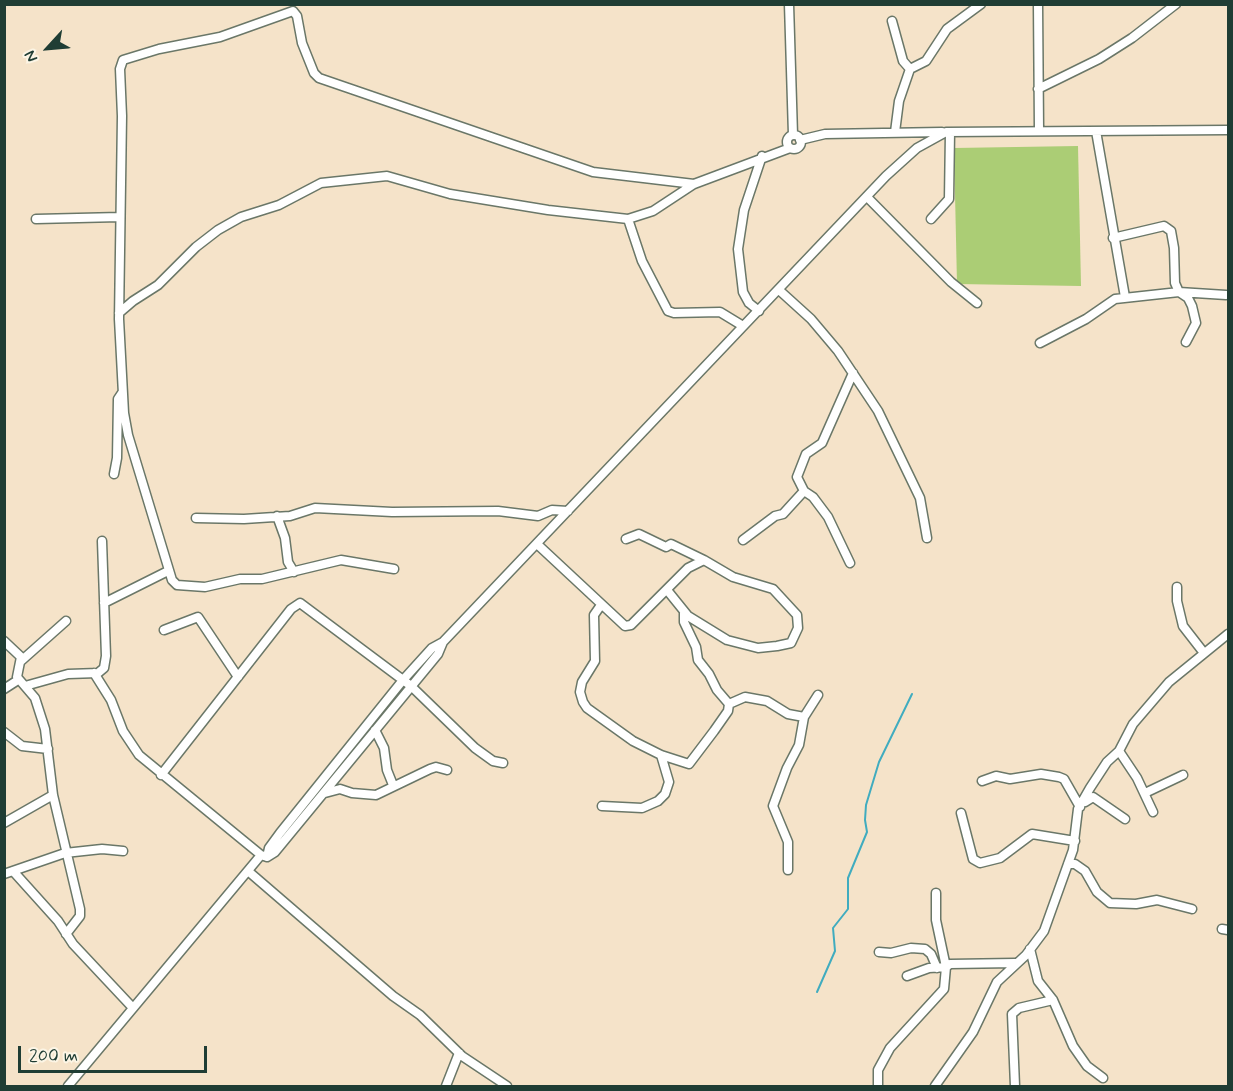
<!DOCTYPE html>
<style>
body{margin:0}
#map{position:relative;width:1233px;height:1091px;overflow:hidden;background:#f5e3c9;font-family:Mynerve,sans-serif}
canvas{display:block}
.frame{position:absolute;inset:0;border:6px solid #1f3d34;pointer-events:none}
.north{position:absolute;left:18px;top:18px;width:60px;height:60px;-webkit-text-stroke:4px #fcf5e5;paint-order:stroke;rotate:244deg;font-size:16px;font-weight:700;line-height:24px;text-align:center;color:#1f3d34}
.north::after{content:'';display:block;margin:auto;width:21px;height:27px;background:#1f3d34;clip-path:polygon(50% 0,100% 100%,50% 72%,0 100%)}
.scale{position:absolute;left:18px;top:1046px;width:189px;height:27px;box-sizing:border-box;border:3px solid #1f3d34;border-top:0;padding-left:8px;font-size:18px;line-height:21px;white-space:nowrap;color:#1f3d34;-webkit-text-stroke:4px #fcf5e5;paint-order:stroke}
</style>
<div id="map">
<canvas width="1233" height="1091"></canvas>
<div class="frame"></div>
<div class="north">N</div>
<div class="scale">200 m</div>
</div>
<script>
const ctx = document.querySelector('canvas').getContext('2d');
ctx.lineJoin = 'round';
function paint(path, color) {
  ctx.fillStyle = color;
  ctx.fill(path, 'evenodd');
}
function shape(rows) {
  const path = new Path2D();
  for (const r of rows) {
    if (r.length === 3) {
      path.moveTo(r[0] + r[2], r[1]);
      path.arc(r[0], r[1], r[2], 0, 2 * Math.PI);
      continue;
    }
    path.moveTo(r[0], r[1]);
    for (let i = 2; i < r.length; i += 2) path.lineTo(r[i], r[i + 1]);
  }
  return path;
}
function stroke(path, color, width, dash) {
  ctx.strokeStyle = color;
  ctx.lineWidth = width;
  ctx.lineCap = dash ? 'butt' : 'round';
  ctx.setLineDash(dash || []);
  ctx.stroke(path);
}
paint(shape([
 [1078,146,1081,286,957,284,954,148]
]), '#abcd75');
stroke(shape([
 [817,992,835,951,833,928,848,909,848,878,867,832,865,820,866,805,879,762,912,694]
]), '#40acbf', 2);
const minor = shape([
 [789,4,793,135],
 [1038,4,1039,130],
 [892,21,903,61,910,69],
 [1038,89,1099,59,1132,38,1176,4],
 [1096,131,1125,297],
 [895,132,899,101,910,69,926,61,947,29,981,4],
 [794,142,7],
 [800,140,825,134,942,132],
 [868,198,951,282,977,303],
 [36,219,120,217],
 [628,219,642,261,668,311,674,313,720,312,743,326],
 [931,219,949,199,950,132],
 [1113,238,1164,226,1171,231,1174,248,1175,283,1179,292,1188,298,1192,306,1196,323,1186,342],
 [779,290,811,319,838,351,878,411,920,498,927,538],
 [759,311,749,303,743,292,738,249,744,210,762,156],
 [119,313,133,301,158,285,196,247,218,230,241,217,279,205,321,183,387,176,450,194,548,210,628,219,653,211,694,184,790,148],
 [1040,343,1086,319,1115,299,1179,292,1226,295],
 [114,474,117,458,118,399,122,393],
 [277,516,285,538,288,562,294,572],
 [196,518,244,519,290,516,315,508,392,512,498,511,538,516,552,510,568,511],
 [626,539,639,534,666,547,671,544,704,560],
 [743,540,775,516,783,514,804,491],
 [537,544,625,626,631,625,688,568,704,560,733,577,773,589,797,615,798,628,791,643,777,646,758,648,727,640,688,616,667,590],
 [850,563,828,517,813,497,804,491,797,477,806,454,822,443,853,373],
 [394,569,341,560,262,579,240,579,205,587,177,585,172,580,128,435,124,413,119,319,122,116,120,69,123,60,159,49,220,37,293,11,297,16,302,43,314,73,319,78,593,172,694,184],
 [1177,587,1177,601,1183,626,1204,653],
 [104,603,168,571],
 [601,605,594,615,595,661,582,682,580,692,583,702,587,708,633,741,661,755,689,764,714,731,728,711,729,704,717,690,709,674,698,660,696,647,684,622,684,613],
 [164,630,198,617,238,677],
 [4,641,21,657,17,677,35,698,45,729,53,795,80,909,80,916,66,934],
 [21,661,66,621],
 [94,673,111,700,123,731,139,755,261,855],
 [25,686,68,674,98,673,104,668,106,656,102,541],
 [4,689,18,680],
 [729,704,745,697,767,701,788,714,804,717],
 [375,730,384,748,387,770,393,785],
 [4,732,22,746,48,749],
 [1119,751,1137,778,1153,812],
 [161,775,291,609,300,603,411,686,475,748,493,761,503,763],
 [982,781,996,776,1010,779,1041,774,1059,777,1064,779,1080,807],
 [325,793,340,789,352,793,376,795,430,769,436,767,447,770],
 [1145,793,1183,775],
 [1085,802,1093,797,1125,819],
 [602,806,642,808,658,801,665,794,669,782,661,755],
 [961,813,973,859,980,863,1000,858,1032,834,1075,841],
 [4,823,53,795],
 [267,857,269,848,280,833,403,680,432,648,443,642],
 [1068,864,1075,864,1085,871,1097,892,1110,903,1136,904,1157,900,1192,909],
 [788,870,788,842,773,806,787,768,799,745,804,717,818,695],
 [13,871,58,921,73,944,133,1008],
 [248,871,393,996,420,1015,462,1056,507,1086],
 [4,874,65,853,102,849,123,851],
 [1222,929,1228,930],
 [1030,949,1038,981,1053,1000,1073,1046,1087,1066,1103,1078],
 [879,952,891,953,911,948,925,949,931,954,937,968],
 [907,976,929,968,946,967,950,964,1015,963],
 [68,1086,261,855,267,857,275,852,438,654,443,642,886,176,917,148,946,132,1228,130],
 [446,1086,459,1053],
 [878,1086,878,1070,890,1048,944,989,946,967,936,920,936,893],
 [935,1086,973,1032,997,982,1026,955,1044,931,1073,850,1078,809,1090,788,1107,762,1119,751,1133,724,1169,682,1228,634],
 [1015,1086,1012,1014,1019,1008,1053,1000]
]);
stroke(minor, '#6a7768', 11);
stroke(minor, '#fff', 8);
</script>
